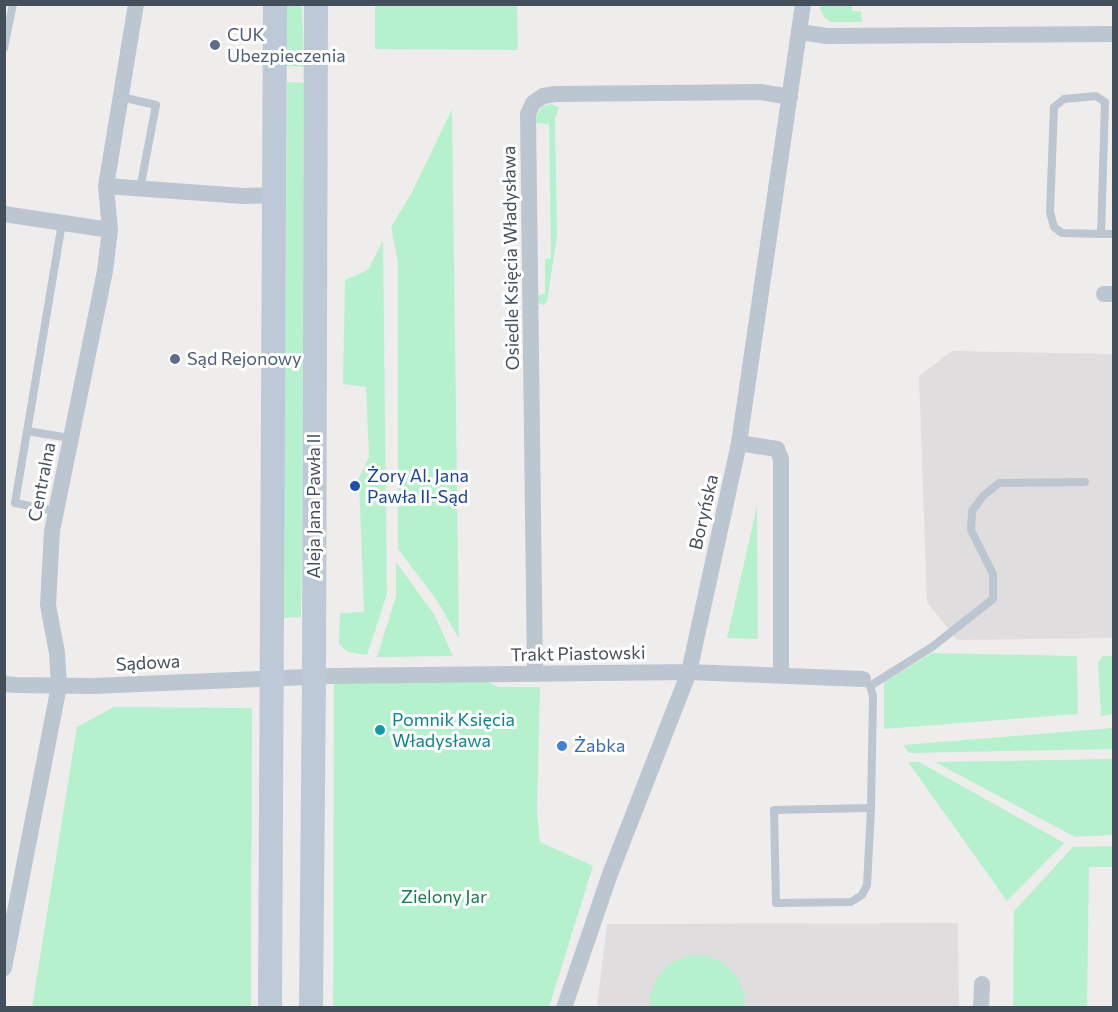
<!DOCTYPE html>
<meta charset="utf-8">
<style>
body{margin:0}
#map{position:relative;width:1118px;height:1012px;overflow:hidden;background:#efecec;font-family:Commissioner,sans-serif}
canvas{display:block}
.frame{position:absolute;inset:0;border:6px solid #434f5a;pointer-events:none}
</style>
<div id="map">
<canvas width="1118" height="1012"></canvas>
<div class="frame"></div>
</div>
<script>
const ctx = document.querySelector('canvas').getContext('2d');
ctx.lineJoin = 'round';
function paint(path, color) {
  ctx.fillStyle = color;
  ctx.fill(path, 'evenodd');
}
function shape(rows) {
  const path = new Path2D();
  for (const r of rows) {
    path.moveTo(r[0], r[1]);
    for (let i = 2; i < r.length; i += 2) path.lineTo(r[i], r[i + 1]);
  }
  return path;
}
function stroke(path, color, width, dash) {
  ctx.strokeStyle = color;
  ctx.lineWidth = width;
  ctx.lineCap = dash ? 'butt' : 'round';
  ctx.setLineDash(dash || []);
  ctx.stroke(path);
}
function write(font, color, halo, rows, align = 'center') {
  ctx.font = font + ' Commissioner,sans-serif';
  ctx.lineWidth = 6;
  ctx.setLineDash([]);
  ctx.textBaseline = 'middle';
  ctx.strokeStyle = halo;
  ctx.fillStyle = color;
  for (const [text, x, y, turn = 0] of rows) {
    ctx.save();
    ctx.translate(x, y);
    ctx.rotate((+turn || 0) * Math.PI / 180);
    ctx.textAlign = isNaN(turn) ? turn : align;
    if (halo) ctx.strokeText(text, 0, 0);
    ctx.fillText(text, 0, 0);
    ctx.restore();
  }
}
paint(shape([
 [952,351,1113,354,1113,638,957,640,927,602,919,376],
 [958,923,959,1007,597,1008,607,924]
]), '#e0ddde');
paint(shape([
 [821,4,852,5,852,11,861,11,862,22,831,22,824,17,820,9],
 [286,5,302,5,304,67,286,66],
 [375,5,517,5,518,50,375,49],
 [287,82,304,83,302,546,301,617,283,618],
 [551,104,559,107,555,119,557,235,547,302,543,305,537,302,538,295,545,294,545,259,551,258,549,124,536,123,535,117,542,107],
 [452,109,459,639,438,602,398,549,398,263,391,227,411,194],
 [383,240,387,594,367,655,348,652,339,644,340,613,364,612,359,478,369,457,366,387,343,384,345,280,368,270],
 [757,506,758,639,727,638],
 [396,562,434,614,453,656,377,657,396,596],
 [932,653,1077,656,1078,714,884,729,884,682],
 [1103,656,1113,656,1114,714,1101,716,1098,663],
 [477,677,499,687,540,687,537,813,540,842,593,866,549,1007,333,1008,334,678],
 [114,707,252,708,251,1007,32,1007,77,727],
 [1113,728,1113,749,909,753,903,745],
 [1113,759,1113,835,1075,837,935,762],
 [908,762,919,762,1064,843,1007,901],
 [1113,846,1113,867,1089,867,1087,1007,1013,1007,1014,911,1073,847],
 [689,956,708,956,724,963,736,975,744,992,744,1007,650,1007,650,995,655,982,663,970,673,962]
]), '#b6f1ce');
stroke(shape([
 [4,48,13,4],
 [121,97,156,105,140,189],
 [1101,234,1105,102,1096,96,1064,99,1054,107,1050,212,1054,227,1062,233,1101,234,1114,234],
 [27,431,70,438],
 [55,511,15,503,62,223],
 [863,679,870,686,873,696,871,808,867,885,862,895,851,902,776,903,774,810,871,808],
 [870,686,932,647,993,599,993,574,971,530,972,511,983,496,999,483,1085,482]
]), '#bbc6d0', 8);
stroke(shape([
 [800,32,827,36,1114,34],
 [106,186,243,196,275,195],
 [4,214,110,230],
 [1104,294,1114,294],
 [739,443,777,449,781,459,781,675],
 [535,674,528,114,533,103,543,96,555,94,761,92,790,97],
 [4,684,16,685,92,686,331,676,689,672,863,679],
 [4,968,59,686,57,653,48,605,52,531,105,271,110,230,106,186,136,4],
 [564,1008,610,874,689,672,739,443,803,4],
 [981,1008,982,984]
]), '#bbc6d0', 16);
stroke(shape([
 [270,1008,275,4],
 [311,1008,314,678,316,4]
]), '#bdc9d7', 24);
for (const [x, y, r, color] of [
 [215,45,6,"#5c6f8a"],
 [175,359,6,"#5c6f8a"],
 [355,486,6,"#1a4fb4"],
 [380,730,6,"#0f9aa8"],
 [562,746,6,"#3f7fe0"]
]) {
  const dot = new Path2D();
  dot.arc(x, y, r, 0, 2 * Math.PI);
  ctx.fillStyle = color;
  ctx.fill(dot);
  stroke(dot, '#fff', 2);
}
write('18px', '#4e5e75', '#fff', [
 ["CUK",227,35],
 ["Ubezpieczenia",227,56],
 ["Sąd Rejonowy",187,359]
], 'left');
write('18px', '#434f5a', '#fff', [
 ["Osiedle Księcia Władysława",511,258,-91],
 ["Centralna",42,482,-79],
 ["Aleja Jana Pawła II",314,506,-90],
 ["Boryńska",704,512,-77],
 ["Trakt Piastowski",578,654,-1],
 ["Sądowa",148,663,-3]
]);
write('18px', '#164399', '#fff', [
 ["Żory Al. Jana",367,476],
 ["Pawła II-Sąd",367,497]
], 'left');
write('18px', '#0d838f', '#fff', [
 ["Pomnik Księcia",392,720],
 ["Władysława",392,741]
], 'left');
write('18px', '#366cbe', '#fff', [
 ["Żabka",574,746]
], 'left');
write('18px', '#10804b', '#fff', [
 ["Zielony Jar",444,897]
]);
</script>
